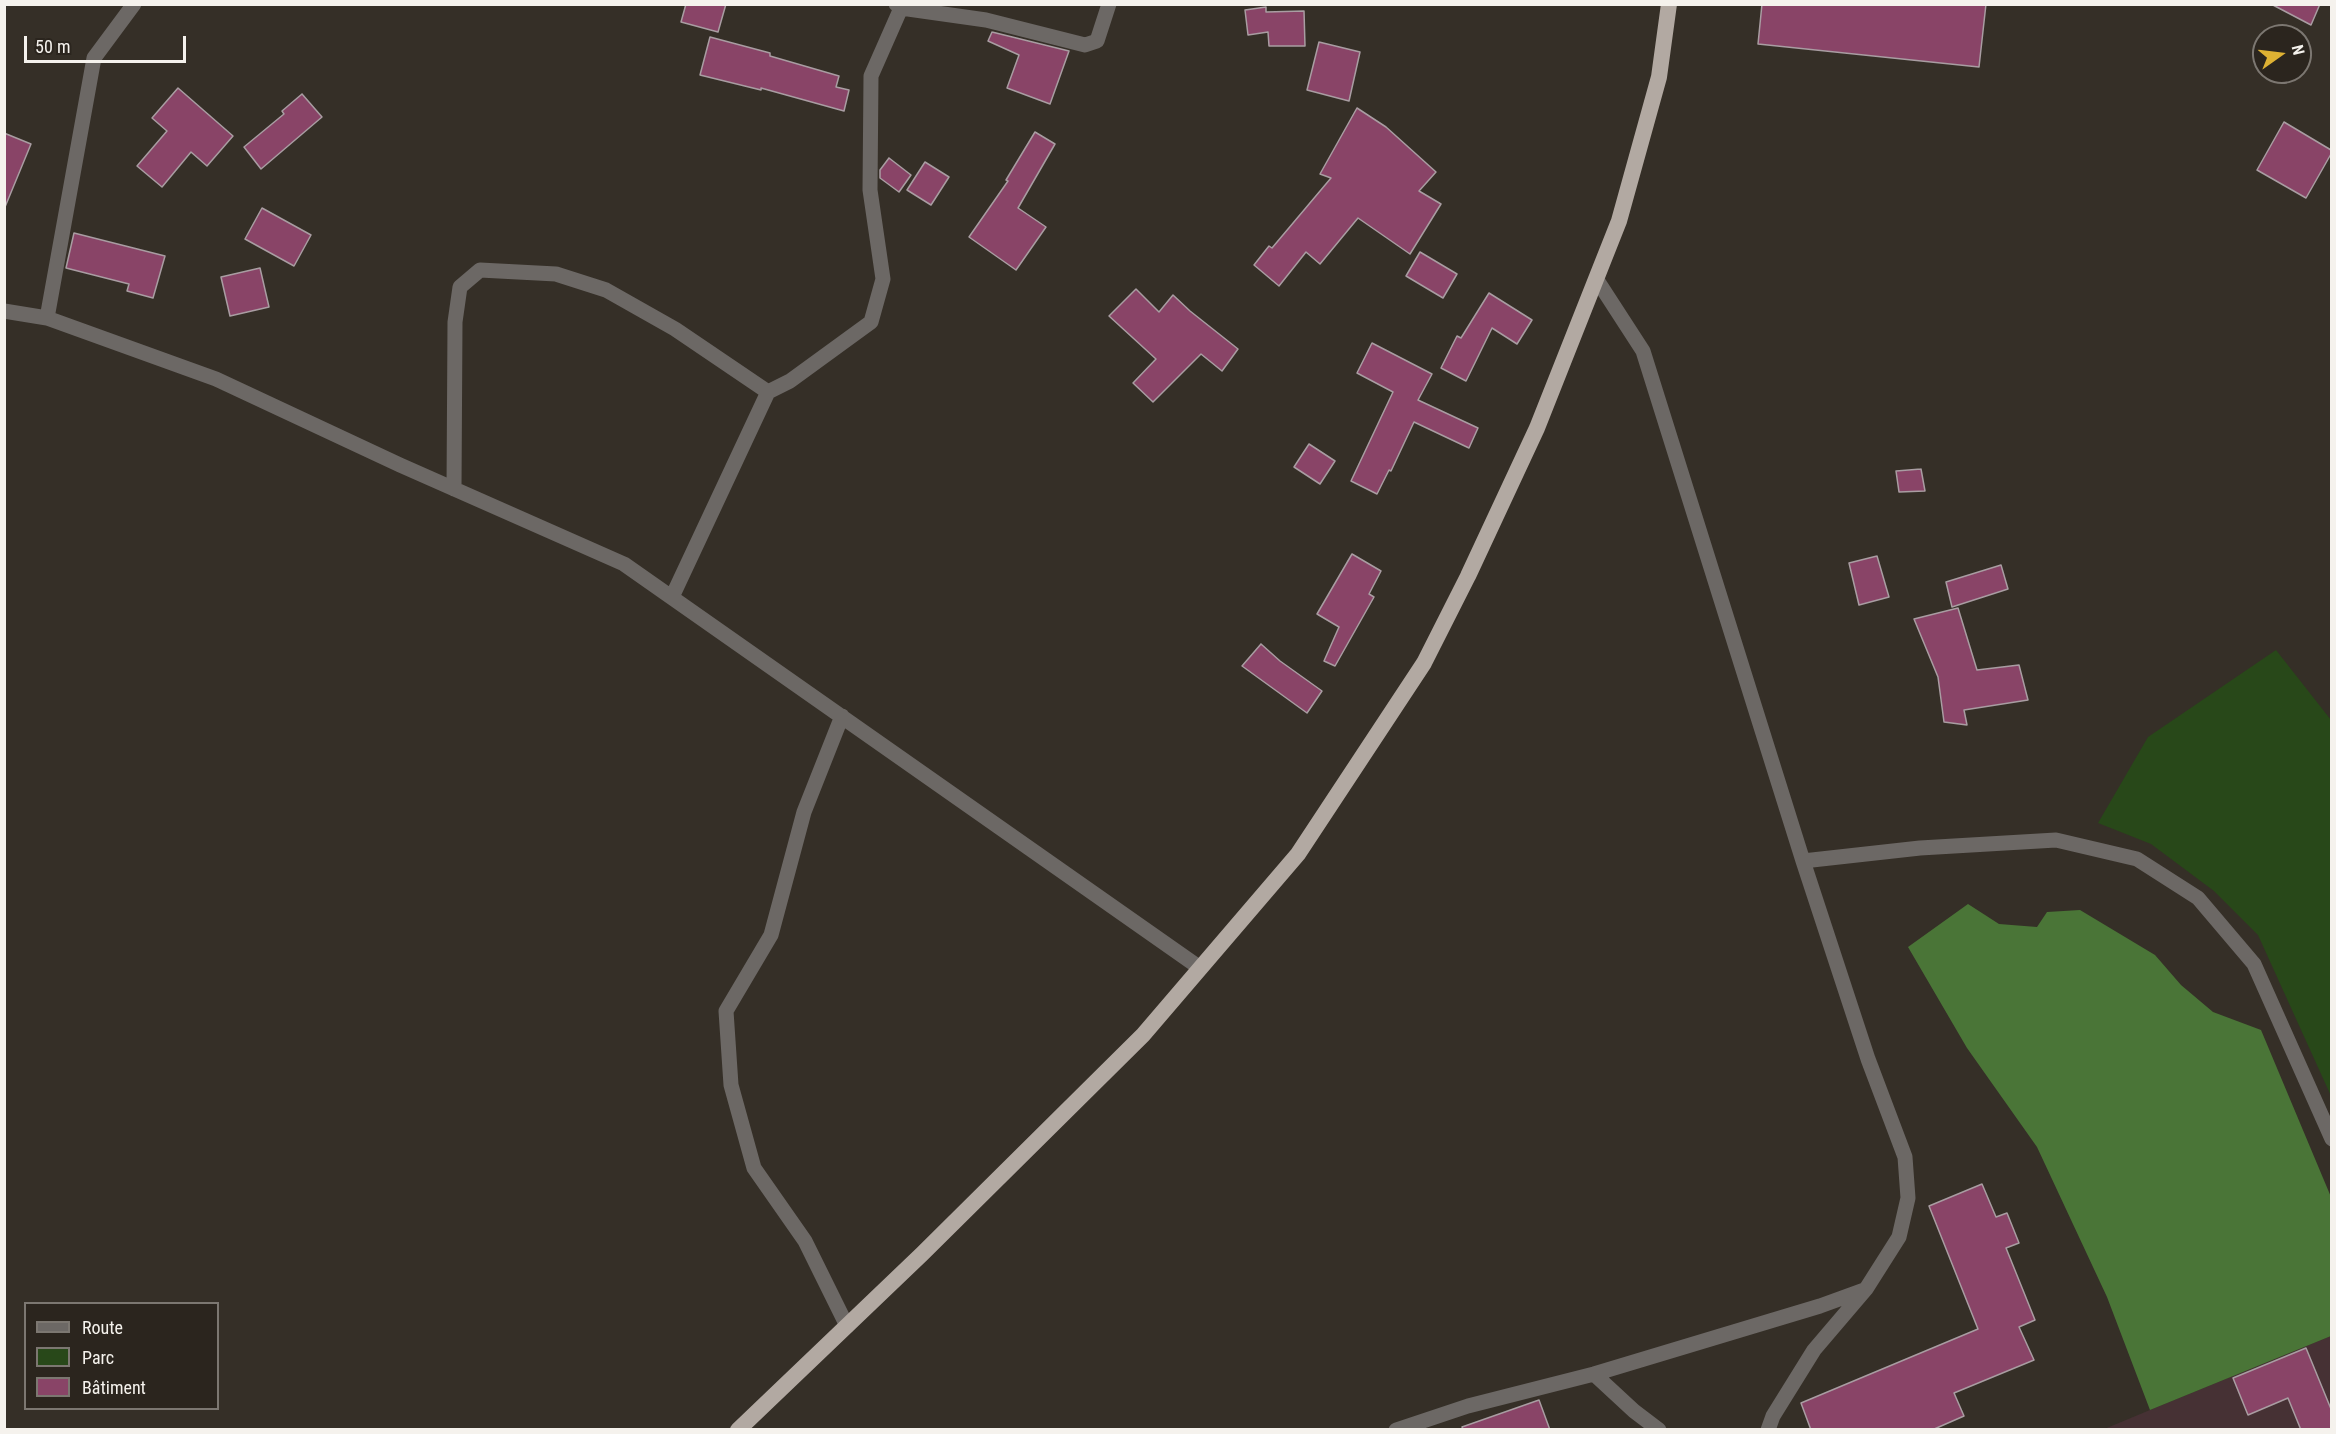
<!DOCTYPE html>
<meta charset="utf-8">
<style>
body{margin:0}
#map{position:relative;width:2336px;height:1434px;overflow:hidden;background:#352f27;font-family:"Roboto Condensed",sans-serif}
canvas{display:block}
.frame{position:absolute;inset:0;border:6px solid #f5f2ed;pointer-events:none}
.legend{position:absolute;left:24px;top:1302px;width:195px;height:108px;box-sizing:border-box;background:#2b251e;border:2px solid #7c7771;margin:0;padding:8px 10px;list-style:none;font-size:18px;color:#f5f2ed}
.legend li{display:flex;align-items:center;gap:12px;height:30px}
.legend b{width:30px;border:2px solid #7c7771}
.north{position:absolute;left:2252px;top:24px;width:60px;height:60px;box-sizing:border-box;background:#2b251e;border:2px solid #7c7771;border-radius:50%;rotate:76deg;font-size:16px;font-weight:700;line-height:24px;text-align:center;color:#f5f2ed}
.north::after{content:'';display:block;margin:auto;width:21px;height:27px;background:#deb133;clip-path:polygon(50% 0,100% 100%,50% 72%,0 100%)}
.scale{position:absolute;left:24px;top:36px;width:162px;height:27px;box-sizing:border-box;border:3px solid #f5f2ed;border-top:0;padding-left:8px;font-size:18px;line-height:21px;white-space:nowrap;color:#f5f2ed;-webkit-text-stroke:4px #2b251e;paint-order:stroke}
</style>
<div id="map">
<canvas width="2336" height="1434"></canvas>
<div class="frame"></div>
<ul class="legend">
<li><b style="height:8px;background:#6c6865"></b>Route</li>
<li><b style="height:16px;background:#284819"></b>Parc</li>
<li><b style="height:16px;background:#894467"></b>Bâtiment</li>
</ul>
<div class="north">N</div>
<div class="scale">50 m</div>
</div>
<script>
const ctx = document.querySelector('canvas').getContext('2d');
ctx.lineJoin = 'round';
function paint(path, color) {
  ctx.fillStyle = color;
  ctx.fill(path, 'evenodd');
}
function shape(rows) {
  const path = new Path2D();
  for (const r of rows) {
    path.moveTo(r[0], r[1]);
    for (let i = 2; i < r.length; i += 2) path.lineTo(r[i], r[i + 1]);
  }
  return path;
}
function stroke(path, color, width, dash) {
  ctx.strokeStyle = color;
  ctx.lineWidth = width;
  ctx.lineCap = dash ? 'butt' : 'round';
  ctx.setLineDash(dash || []);
  ctx.stroke(path);
}
paint(shape([
 [2331,1336,2331,1429,2102,1430,2150,1410]
]), '#463134');
paint(shape([
 [2276,650,2331,720,2331,1096,2258,935,2214,891,2151,844,2098,823,2148,737]
]), '#284819');
paint(shape([
 [1968,904,1999,924,2037,927,2047,912,2080,910,2155,955,2181,985,2213,1012,2261,1030,2331,1197,2331,1336,2150,1410,2107,1297,2037,1147,1967,1048,1908,947]
]), '#4a7537');
const building = shape([
 [686,4,726,4,718,32,681,22,686,4],
 [1762,4,1986,4,1979,67,1758,44,1762,4],
 [2271,4,2320,4,2311,25,2271,4],
 [1266,7,1266,12,1304,11,1305,46,1269,46,1268,32,1248,35,1245,10,1266,7],
 [992,32,1069,51,1050,104,1007,88,1019,55,988,41,992,32],
 [710,37,770,53,770,56,839,76,836,87,849,90,844,111,761,88,761,90,700,75,710,37],
 [1319,42,1360,52,1349,101,1307,90,1319,42],
 [178,88,233,136,207,166,191,152,162,187,137,166,167,131,152,118,178,88],
 [302,94,322,117,261,169,244,147,284,114,282,111,302,94],
 [1357,108,1386,127,1436,172,1419,191,1441,204,1410,254,1358,218,1320,264,1306,252,1279,286,1254,265,1269,246,1272,248,1331,178,1320,174,1357,108],
 [2284,122,2331,150,2331,154,2306,198,2257,170,2284,122],
 [1035,132,1055,144,1018,208,1046,227,1016,270,969,237,1008,181,1006,180,1035,132],
 [4,133,31,144,5,207,4,207,4,133],
 [889,158,911,175,899,192,880,178,880,170,889,158],
 [925,162,949,177,931,205,907,190,925,162],
 [262,208,311,235,294,266,245,239,262,208],
 [74,233,165,256,153,298,127,291,129,284,66,268,74,233],
 [1420,252,1457,274,1443,298,1406,276,1420,252],
 [260,268,269,307,230,316,221,277,260,268],
 [1136,289,1159,312,1173,295,1190,311,1238,349,1222,371,1201,354,1153,402,1133,383,1156,359,1109,316,1136,289],
 [1489,293,1532,320,1517,344,1492,328,1466,381,1441,368,1457,336,1461,338,1489,293],
 [1372,343,1432,374,1418,400,1478,428,1469,448,1414,422,1391,471,1389,470,1377,494,1351,481,1393,392,1357,373,1372,343],
 [1309,444,1335,461,1320,484,1294,467,1309,444],
 [1921,469,1925,491,1899,492,1896,471,1921,469],
 [1352,554,1381,571,1369,594,1374,597,1335,666,1324,661,1339,627,1317,614,1352,554],
 [1877,556,1889,597,1859,605,1849,563,1877,556],
 [2001,565,2008,589,1952,607,1946,582,2001,565],
 [1958,608,1977,670,2019,665,2028,700,1964,710,1967,725,1944,722,1938,677,1914,619,1958,608],
 [1261,644,1280,661,1322,691,1307,713,1242,666,1261,644],
 [1982,1184,1996,1217,2007,1213,2019,1243,2006,1248,2035,1320,2019,1327,2034,1360,1954,1393,1964,1416,1932,1430,1811,1430,1801,1403,1978,1329,1929,1206,1982,1184],
 [2306,1348,2331,1409,2331,1430,2301,1430,2288,1398,2248,1415,2233,1378,2306,1348],
 [1539,1400,1550,1430,1463,1430,1462,1427,1539,1400]
]);
paint(building, '#894467');
stroke(building, '#a99da2', 1.5);
stroke(shape([
 [896,4,901,8,986,20,1085,45,1097,41,1109,4],
 [1597,280,1643,351,1803,861,1868,1059,1905,1157,1908,1198,1899,1237,1866,1289,1814,1350,1773,1416,1768,1430],
 [4,311,47,318,216,379,400,465,624,564,1200,968],
 [47,318,94,58,134,4],
 [454,489,455,322,460,287,480,270,556,274,606,290,675,329,768,392],
 [672,597,768,392,790,381,871,322,883,279,870,190,871,76,901,8],
 [842,716,804,812,771,935,726,1011,731,1085,754,1168,805,1241,847,1326],
 [1803,861,1920,848,2056,840,2137,859,2198,898,2254,964,2332,1139],
 [1594,1374,1634,1411,1659,1430],
 [1396,1430,1468,1406,1594,1374,1820,1306,1864,1290]
]), '#6c6865', 15);
stroke(shape([
 [738,1430,922,1254,1143,1035,1298,854,1424,663,1468,576,1537,428,1619,221,1659,77,1669,4]
]), '#b2a9a2', 16);
</script>
